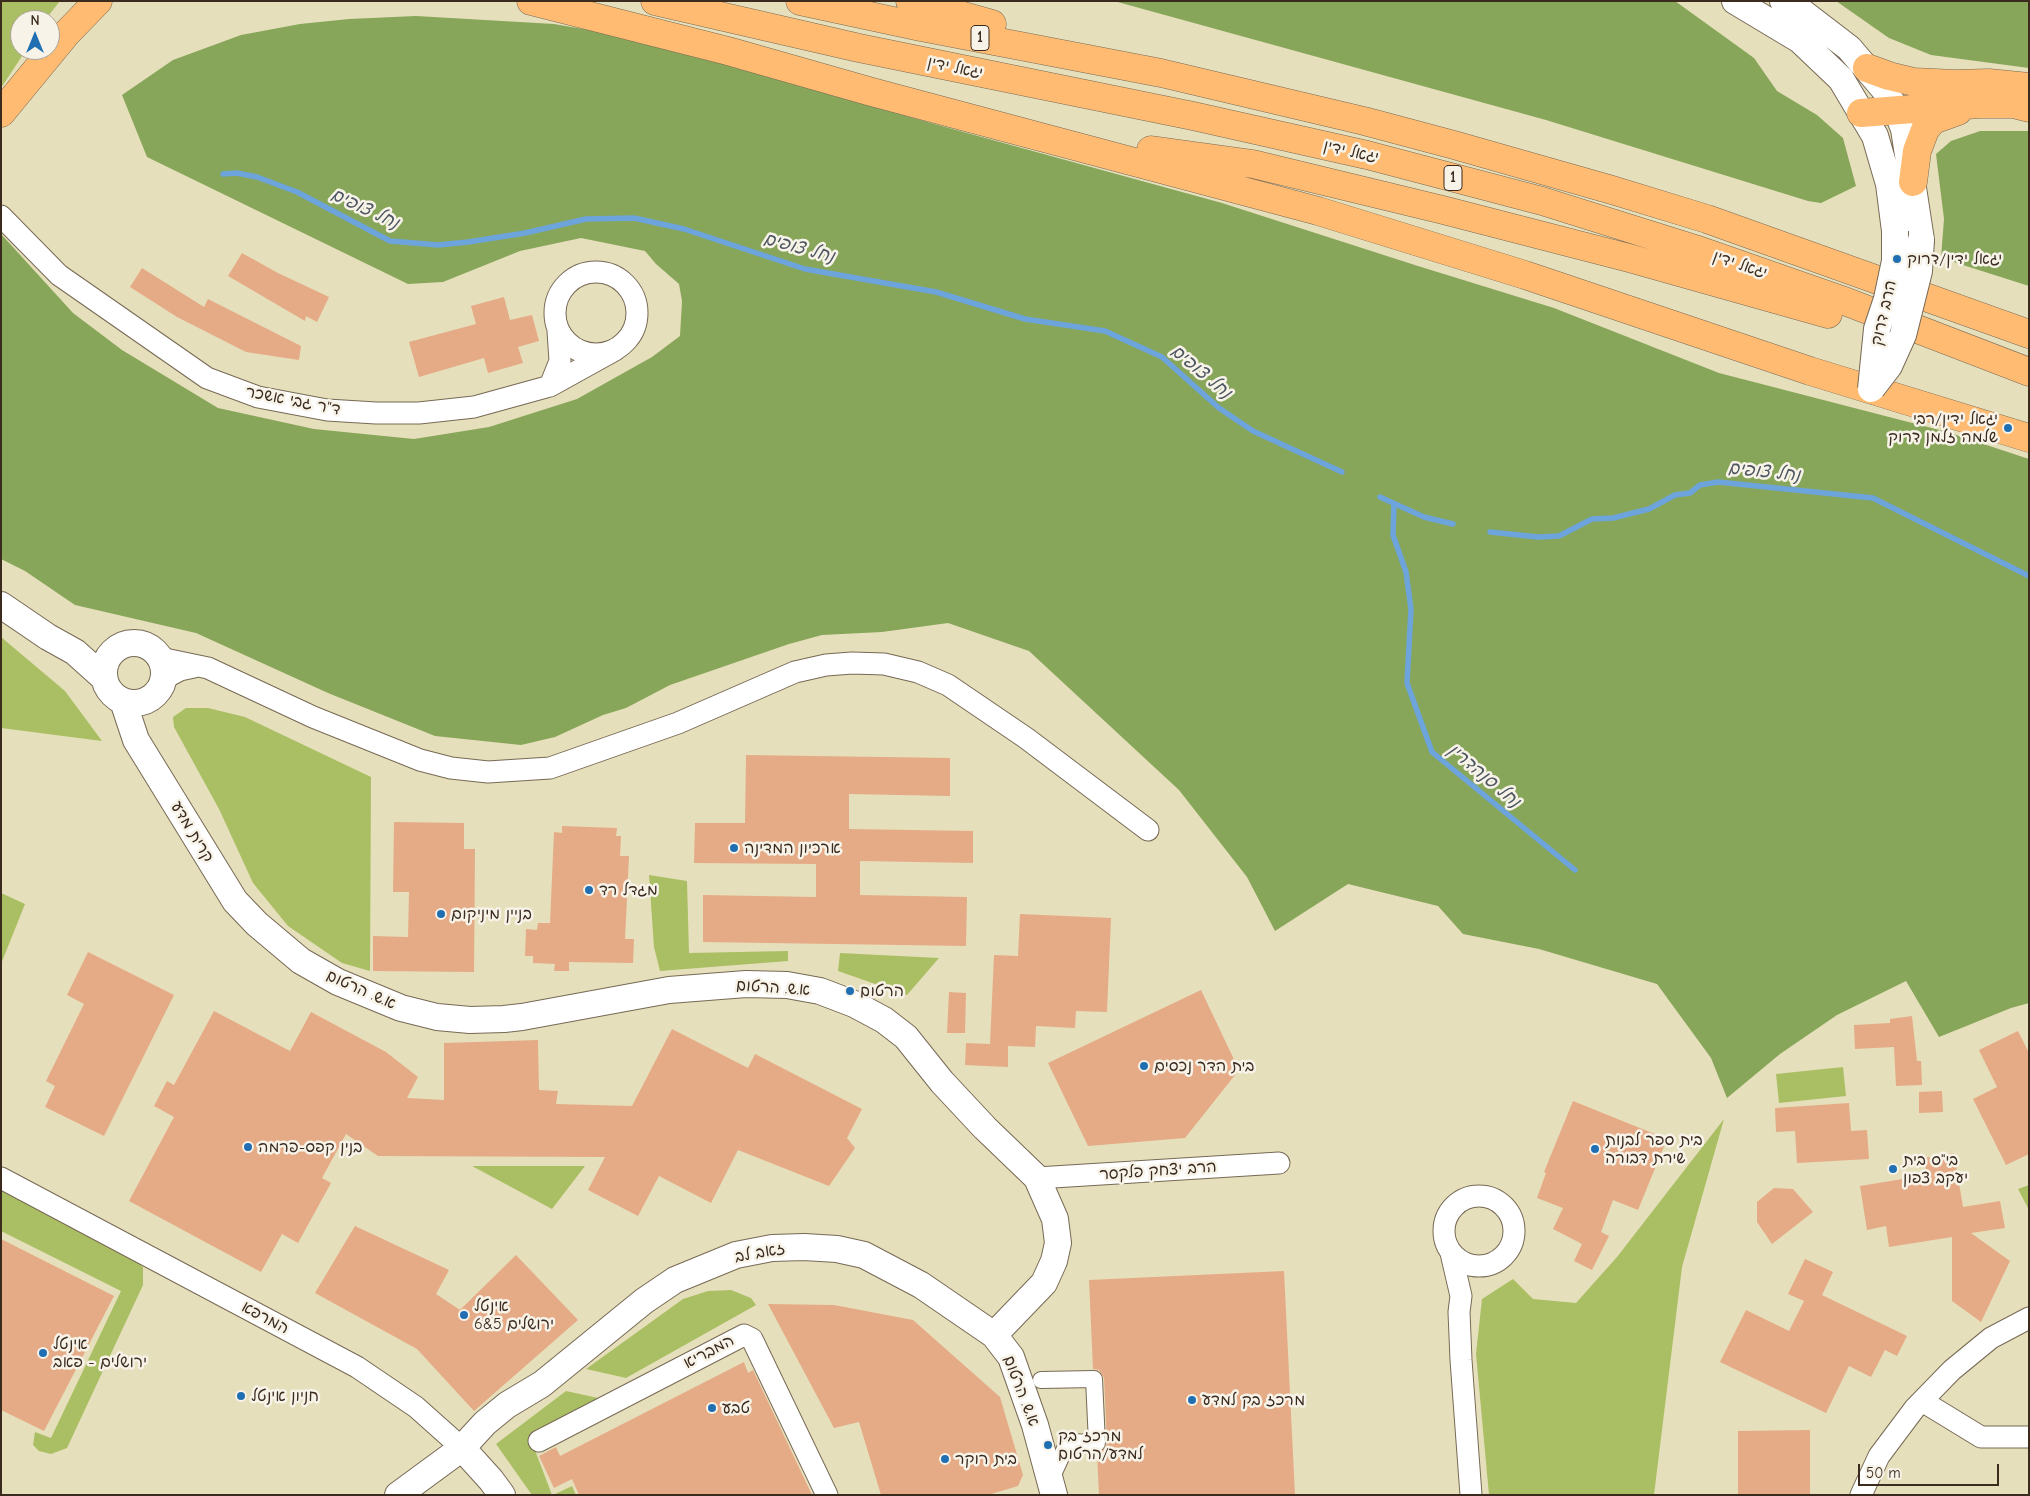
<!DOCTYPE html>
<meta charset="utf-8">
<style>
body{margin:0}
#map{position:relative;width:2030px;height:1496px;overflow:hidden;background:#e6dfbb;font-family:"Comic Neue",sans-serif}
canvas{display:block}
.frame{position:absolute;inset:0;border:2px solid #3b2a1e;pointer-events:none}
.north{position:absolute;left:10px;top:10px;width:50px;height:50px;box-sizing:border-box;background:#f7f3e8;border:1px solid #aca397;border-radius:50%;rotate:0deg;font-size:14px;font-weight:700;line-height:20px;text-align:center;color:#3b2a1e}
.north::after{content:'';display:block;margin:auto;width:18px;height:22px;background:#1f6fb2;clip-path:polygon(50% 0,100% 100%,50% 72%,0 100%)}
.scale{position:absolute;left:1858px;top:1464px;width:141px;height:22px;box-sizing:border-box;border:2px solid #3b2a1e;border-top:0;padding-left:6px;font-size:15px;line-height:18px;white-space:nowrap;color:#3b2a1e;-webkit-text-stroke:4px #f7f3e8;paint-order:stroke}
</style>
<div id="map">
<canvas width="2030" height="1496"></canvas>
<div class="frame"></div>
<div class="north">N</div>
<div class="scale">50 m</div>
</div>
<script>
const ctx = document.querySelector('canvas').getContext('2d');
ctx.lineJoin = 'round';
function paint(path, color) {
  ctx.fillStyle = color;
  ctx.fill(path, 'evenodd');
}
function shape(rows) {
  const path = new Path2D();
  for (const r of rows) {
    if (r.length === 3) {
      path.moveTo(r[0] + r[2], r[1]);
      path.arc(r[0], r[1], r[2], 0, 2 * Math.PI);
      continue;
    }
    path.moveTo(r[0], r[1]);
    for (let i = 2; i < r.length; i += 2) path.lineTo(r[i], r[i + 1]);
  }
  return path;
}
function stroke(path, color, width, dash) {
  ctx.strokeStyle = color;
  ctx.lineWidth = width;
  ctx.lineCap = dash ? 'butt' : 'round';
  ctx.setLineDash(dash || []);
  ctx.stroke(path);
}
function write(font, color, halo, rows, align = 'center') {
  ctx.font = font + ' "Comic Neue","Playpen Sans Hebrew",sans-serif';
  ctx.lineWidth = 5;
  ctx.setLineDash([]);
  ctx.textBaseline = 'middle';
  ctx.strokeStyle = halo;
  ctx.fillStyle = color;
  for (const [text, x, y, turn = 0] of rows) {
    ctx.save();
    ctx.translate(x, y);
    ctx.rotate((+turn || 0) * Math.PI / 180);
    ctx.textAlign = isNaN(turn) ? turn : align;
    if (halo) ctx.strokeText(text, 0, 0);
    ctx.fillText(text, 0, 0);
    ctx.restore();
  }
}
paint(shape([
 [1,1,60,1,45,20,20,20,20,50,26,50,1,88],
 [1,637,65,691,102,741,1,728],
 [186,708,208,708,245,717,371,777,370,971,342,963,288,926,253,883,219,809,174,727,173,717],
 [649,875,687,881,689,953,788,951,788,961,660,971,654,947],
 [1,893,25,904,1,964],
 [840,953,939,958,907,995,838,971],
 [1843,1067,1846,1096,1779,1103,1776,1074],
 [1724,1119,1682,1267,1654,1495,1489,1495,1476,1354,1482,1299,1513,1279,1533,1299,1576,1303,1617,1257],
 [472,1166,585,1166,552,1209],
 [2029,1185,2029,1210,2018,1189],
 [1,1189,127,1252,143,1267,143,1285,67,1448,51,1454,39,1451,33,1445,35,1432,51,1438,121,1291,1,1231],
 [731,1290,751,1298,756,1305,626,1378,586,1369,683,1299,708,1291],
 [566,1391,598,1398,530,1437,552,1495,532,1495,496,1444],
 [572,1486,576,1495,553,1495]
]), '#aabf64');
paint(shape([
 [1114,1,1675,1,1754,58,1777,91,1817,115,1843,138,1856,186,1821,203,1808,201,1546,120],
 [1836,1,2029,1,2029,68,1931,55,1889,38],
 [416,16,554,24,635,38,938,125,1222,203,1418,266,1554,308,1719,373,1947,432,2029,459,2029,1003,2011,1008,1939,1037,1906,981,1837,1015,1780,1054,1727,1098,1711,1058,1657,984,1539,949,1463,934,1438,906,1348,884,1275,931,1247,877,1179,790,1029,651,948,623,882,632,822,635,789,644,670,685,626,708,603,715,555,737,521,745,435,736,328,693,196,633,75,605,25,571,1,559,1,234,73,313,122,350,218,408,314,429,414,439,489,427,577,399,652,357,680,336,682,301,679,284,656,264,645,251,581,238,520,251,443,282,408,284,147,157,122,95,173,60,241,35,300,24,349,19],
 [1980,131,2029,131,2029,286,1941,258,1944,219,1936,154,1951,141]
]), '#87a65a');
stroke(shape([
 [223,174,237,173,257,177,297,192,390,241,438,245,468,242,525,233,586,219,634,218,684,229,805,269,936,292,1025,319,1105,331,1162,357,1219,408,1253,431,1342,472],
 [1380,497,1424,517,1453,524],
 [1394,504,1393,535,1406,572,1411,609,1407,683,1432,752,1575,870],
 [1490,532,1538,537,1559,536,1592,519,1613,518,1649,509,1675,495,1690,493,1700,485,1718,482,1873,498,2029,576]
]), '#6da4db', 5.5);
paint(shape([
 [242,253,278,273,329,297,317,322,306,316,305,321,228,276],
 [142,268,204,307,208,299,301,346,299,360,246,352,177,317,130,287],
 [504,297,510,320,532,315,539,341,518,347,523,363,488,373,484,358,419,377,409,342,476,324,471,306],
 [746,755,950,758,950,796,849,794,849,829,973,831,973,863,860,861,860,895,967,897,966,946,703,942,703,895,816,897,816,864,694,863,695,823,745,823],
 [394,822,464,823,464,849,475,849,474,972,373,971,373,936,408,937,409,892,393,892],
 [562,826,617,828,616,836,621,836,620,856,629,856,625,939,634,939,633,963,569,962,569,971,554,971,555,964,533,963,533,956,525,956,526,929,537,930,538,923,550,923,554,832,562,833],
 [1020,914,1111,918,1107,1012,1076,1011,1075,1028,1036,1026,1035,1047,1008,1046,1008,1067,965,1065,966,1043,990,1044,994,955,1018,956],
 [88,952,174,995,104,1136,45,1107,55,1086,46,1081,84,1004,67,995],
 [1201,990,1239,1070,1185,1138,1088,1146,1048,1063],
 [949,992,966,993,965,1033,947,1033],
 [214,1011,290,1051,311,1012,386,1052,418,1077,407,1098,444,1100,444,1043,538,1040,539,1090,558,1091,556,1104,632,1106,672,1029,748,1068,755,1054,862,1109,847,1138,855,1148,829,1186,738,1150,711,1203,659,1176,638,1216,588,1190,605,1157,378,1156,346,1134,322,1178,331,1183,298,1243,282,1234,261,1272,129,1201,174,1117,154,1106,167,1081,174,1085],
 [1912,1016,1917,1061,1921,1061,1922,1085,1896,1086,1894,1047,1855,1049,1854,1025,1890,1023,1890,1019],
 [2018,1031,2029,1053,2029,1154,2006,1165,1973,1099,1997,1087,1979,1050],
 [1942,1091,1943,1112,1919,1113,1919,1092],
 [1573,1101,1667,1139,1638,1210,1613,1200,1601,1232,1609,1236,1592,1270,1574,1261,1582,1244,1553,1229,1563,1208,1537,1198,1546,1173,1544,1172],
 [1849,1103,1851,1131,1867,1130,1869,1159,1797,1163,1795,1131,1776,1132,1775,1108],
 [1954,1153,1963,1207,2000,1201,2005,1228,1971,1233,2010,1261,1981,1322,1952,1301,1952,1237,1889,1247,1886,1226,1867,1230,1860,1186,1927,1175,1924,1158],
 [1774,1188,1793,1189,1813,1212,1772,1244,1757,1222,1757,1202],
 [355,1226,449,1270,436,1294,460,1310,516,1255,578,1320,474,1411,417,1349,315,1293],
 [1,1239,114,1296,44,1431,1,1410],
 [1805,1259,1833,1272,1822,1295,1907,1336,1897,1356,1885,1350,1871,1377,1849,1366,1826,1413,1720,1362,1746,1310,1789,1331,1804,1301,1788,1294],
 [1284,1271,1295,1495,1099,1495,1097,1453,1105,1448,1107,1443,1104,1378,1099,1370,1093,1369,1089,1280],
 [768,1304,834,1305,913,1320,1000,1397,1023,1475,1018,1486,988,1495,881,1495,859,1422,834,1428],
 [744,1362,748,1373,753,1370,812,1495,579,1495,572,1479,554,1488,539,1456,556,1447,560,1456],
 [1810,1430,1810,1495,1738,1495,1738,1431]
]), '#e5ab86');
const pedestrian = shape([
 [1041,1380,1094,1379,1097,1443,1068,1442,1050,1481]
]);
const minor = shape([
 [1,216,59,275,207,378,258,397,327,410,376,413,419,413,474,407,550,386,615,350],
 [596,313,41],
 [550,386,560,361,558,331],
 [160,658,208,668,313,717,420,760,451,768,488,772,550,768,678,723,795,672,826,665,852,663,884,664,918,672,948,685,1026,738,1148,830],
 [163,679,180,670,194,667],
 [1,1178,357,1367,416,1407,462,1448],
 [1037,1178,1279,1163],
 [1479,1231,35],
 [1451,1253,1461,1296,1459,1312,1461,1360,1471,1495],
 [1922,1401,1981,1437,2029,1437],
 [539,1441,744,1335,752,1339,827,1495],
 [1861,1495,1879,1456,1915,1408,1952,1370,1991,1338,2029,1318]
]);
const tertiary = shape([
 [1735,1,1800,40,1841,79,1875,136,1889,184,1895,231],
 [1783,1,1798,9,1849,48,1884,89,1897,111,1904,129,1921,240],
 [1,605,48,637,75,652,104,678],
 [134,673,30],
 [123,701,136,740,235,901,257,924,301,961,338,982,401,1008,437,1017,470,1020,504,1019,522,1017,669,990,746,984,787,985,820,991,854,1004,884,1020,906,1037,942,1082,985,1128,1037,1178,1055,1219,1058,1243,1054,1261,1044,1283,994,1335],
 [462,1448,491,1480,502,1495],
 [398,1495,462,1448,485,1423,507,1405,542,1384,644,1301,675,1280,736,1255,772,1248,804,1247,837,1249,864,1255,921,1285,994,1335,1011,1357,1035,1425,1054,1495]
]);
const trunk = shape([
 [531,1,728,51,872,92,1318,211,1525,275,1810,371,2029,438],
 [655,1,859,48,1193,116,1367,155,1542,201,1695,249,1847,302,2029,372],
 [800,1,921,27,1161,73,1364,121,1454,145,1612,190,1707,219,2029,334],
 [910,1,992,24],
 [1867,68,1889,76,1914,82,1956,84,1989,83,2029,87],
 [1861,113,1979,104,2013,104,2029,108],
 [1151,150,1253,164,1443,210,1629,258,1828,314],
 [1913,182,1917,151,1925,130,1933,120,1958,111]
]);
const motorway = shape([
 [1,113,66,34,98,1]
]);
stroke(pedestrian, '#776955', 18);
stroke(minor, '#776955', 23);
stroke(tertiary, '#776955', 28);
stroke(trunk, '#776955', 29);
stroke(motorway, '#776955', 29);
stroke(pedestrian, '#fff', 16);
stroke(minor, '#fff', 21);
stroke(tertiary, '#fff', 26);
stroke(trunk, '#ffbb71', 28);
stroke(motorway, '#ffbb71', 28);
const tertiaryBridge = shape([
 [1872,388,1889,366,1903,335,1919,271,1921,240],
 [1871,389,1877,329,1887,299,1895,261,1895,231]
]);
stroke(tertiaryBridge, '#776955', 28, []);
stroke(tertiaryBridge, '#fff', 26);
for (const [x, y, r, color] of [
 [1897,259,5,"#1f6fb2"],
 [2008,428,5,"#1f6fb2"],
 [734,848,5,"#1f6fb2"],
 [589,890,5,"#1f6fb2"],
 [441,914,5,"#1f6fb2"],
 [850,991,5,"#1f6fb2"],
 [1144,1066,5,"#1f6fb2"],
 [248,1147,5,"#1f6fb2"],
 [1595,1149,5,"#1f6fb2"],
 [1893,1169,5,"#1f6fb2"],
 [464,1315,5,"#1f6fb2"],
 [43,1353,5,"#1f6fb2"],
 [241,1396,5,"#1f6fb2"],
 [1192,1400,5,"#1f6fb2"],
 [712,1408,5,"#1f6fb2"],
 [1048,1445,5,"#1f6fb2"],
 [945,1459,5,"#1f6fb2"]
]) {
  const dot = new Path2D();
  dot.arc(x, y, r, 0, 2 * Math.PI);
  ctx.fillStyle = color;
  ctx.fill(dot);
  stroke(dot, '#f7f3e8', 2);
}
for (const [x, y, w] of [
 [980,38,18],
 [1453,178,18]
]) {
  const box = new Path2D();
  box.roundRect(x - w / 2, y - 12.5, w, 25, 4);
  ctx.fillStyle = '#f7f3e8';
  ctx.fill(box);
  stroke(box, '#3b2a1e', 1);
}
write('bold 15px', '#3b2a1e', null, [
 ["1",980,38],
 ["1",1453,178]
]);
write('16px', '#3b2a1e', '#f7f3e8', [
 ["יגאל ידין",955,68,12],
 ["יגאל ידין",1351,152,13],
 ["יגאל ידין",1740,265,19],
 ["הרב דרוק",1884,313,-77],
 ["ד\"ר גבי אשכר",293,401,11],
 ["קרית מדע",192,832,59],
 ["א.ש. הרטום",773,988,4],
 ["א.ש. הרטום",361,990,24],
 ["הרב יצחק פלקסר",1158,1171,-4],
 ["זאב לב",760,1253,-10],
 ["המרפא",265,1318,28],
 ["המבריא",709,1352,-28],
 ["א.ש. הרטום",1021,1391,69]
]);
write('16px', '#3b2a1e', '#f7f3e8', [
 ["יגאל ידין/דרוק",1907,259],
 ["יגאל ידין/רבי",1998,419,"right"],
 ["שלמה זלמן דרוק",1998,437,"right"],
 ["ארכיון המדינה",744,848],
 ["מגדל רד",599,890],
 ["בניין מיניקום",451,914],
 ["הרטום",860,991],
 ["בית הדר נכסים",1154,1066],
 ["בית ספר לבנות",1605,1140],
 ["שירת דבורה",1605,1158],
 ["בנין קפס-פרמה",258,1147],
 ["בי\"ס בית",1903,1160],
 ["יעקב צפון",1903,1178],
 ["אינטל",474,1306],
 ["ירושלים 5&6",474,1324],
 ["אינטל",53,1344],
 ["ירושלים - פאב",53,1362],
 ["חניון אינטל",251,1396],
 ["מרכז בק למדע",1202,1400],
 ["טבע",722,1408],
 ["מרכז בק",1058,1436],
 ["למדע/הרטום",1058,1454],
 ["בית רוקר",955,1459]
], 'left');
write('italic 18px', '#4c5560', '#f7f3e8', [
 ["נחל צופים",365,209,25],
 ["נחל צופים",799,248,15],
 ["נחל צופים",1201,372,40],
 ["נחל צופים",1764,472,6],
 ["נחל סנהדרין",1484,776,40]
]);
</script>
